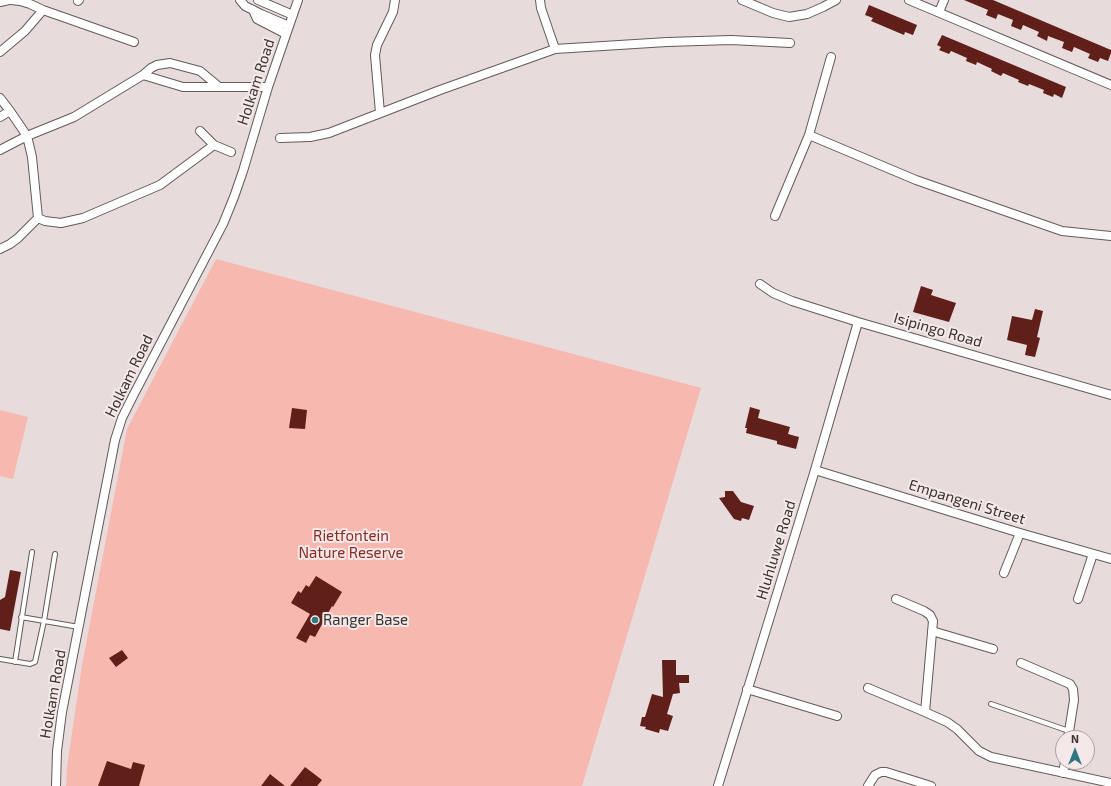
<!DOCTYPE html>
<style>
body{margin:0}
#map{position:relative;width:1111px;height:786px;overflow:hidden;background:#e7dcdb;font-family:"Exo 2",sans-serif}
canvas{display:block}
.north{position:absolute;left:1055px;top:730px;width:40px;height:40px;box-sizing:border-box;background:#f4e9e8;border:1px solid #a9a1a0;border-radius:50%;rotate:0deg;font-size:11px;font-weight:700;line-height:16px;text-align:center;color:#383433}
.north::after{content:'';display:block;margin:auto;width:14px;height:18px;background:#2f7781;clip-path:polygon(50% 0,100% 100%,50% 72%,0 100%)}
</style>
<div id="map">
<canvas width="1111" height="786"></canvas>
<div class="north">N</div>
</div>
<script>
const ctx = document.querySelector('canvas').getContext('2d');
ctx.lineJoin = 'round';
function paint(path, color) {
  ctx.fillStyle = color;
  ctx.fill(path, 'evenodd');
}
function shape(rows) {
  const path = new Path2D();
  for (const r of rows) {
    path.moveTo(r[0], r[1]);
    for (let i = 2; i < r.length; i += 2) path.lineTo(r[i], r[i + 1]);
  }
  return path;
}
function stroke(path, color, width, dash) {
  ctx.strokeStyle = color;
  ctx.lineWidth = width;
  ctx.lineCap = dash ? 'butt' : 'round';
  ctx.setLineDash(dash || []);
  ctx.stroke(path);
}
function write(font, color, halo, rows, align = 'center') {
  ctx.font = font + ' "Exo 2",sans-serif';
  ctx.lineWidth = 4;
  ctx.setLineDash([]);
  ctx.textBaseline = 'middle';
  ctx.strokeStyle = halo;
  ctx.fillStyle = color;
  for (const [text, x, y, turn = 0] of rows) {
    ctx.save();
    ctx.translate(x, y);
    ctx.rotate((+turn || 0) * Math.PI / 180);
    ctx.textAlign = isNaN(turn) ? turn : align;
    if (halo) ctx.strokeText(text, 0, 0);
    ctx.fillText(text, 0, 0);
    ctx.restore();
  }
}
paint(shape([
 [216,259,701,388,582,786,66,786,67,767,82,665,127,429],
 [0,410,28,417,13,479,0,476]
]), '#f7b8af');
paint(shape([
 [964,0,993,0,1111,50,1111,53,1108,61,1100,58,1098,62,1088,58,1090,54,1074,47,1072,52,1062,48,1064,42,1048,36,1047,41,1037,36,1039,32,1023,25,1021,30,1011,26,1013,20,998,14,996,19,986,15,988,10],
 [869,5,917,25,913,35,905,32,904,35,871,21,873,18,865,15],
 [942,35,1066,87,1062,98,1054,94,1053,97,1043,93,1044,90,1029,84,1028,86,1018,82,1019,80,1003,73,1001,76,991,71,992,69,977,62,976,65,966,61,967,58,951,51,949,54,939,50,941,47,937,45],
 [921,286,933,290,931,295,956,303,949,322,913,312],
 [1035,309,1043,311,1037,337,1040,338,1035,357,1025,355,1027,345,1007,340,1012,316,1032,320],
 [750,407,760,410,758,418,790,427,788,434,799,437,796,449,777,444,777,441,746,433,747,428,745,428],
 [292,408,307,410,305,429,289,428],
 [725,491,733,491,741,502,754,506,749,520,742,518,741,521,734,519,719,498,725,497],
 [10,570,21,572,10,631,0,629,0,600,5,597],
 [316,576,342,592,333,607,332,606,315,637,310,635,306,643,296,638,310,614,291,603,298,591,301,593,306,585,309,587],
 [122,650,128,658,116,667,109,658],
 [662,660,676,660,676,675,689,675,689,683,679,683,680,693,673,694,667,714,673,716,668,731,660,729,659,733,645,729,646,727,640,726,642,717,645,717,652,694,663,697],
 [107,761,131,769,133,762,145,765,139,786,98,786],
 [305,767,322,780,317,786,290,786],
 [270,774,285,786,261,786]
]), '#611f1a');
const service = shape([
 [21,617,79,627],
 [0,659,30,664,35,662,44,621,55,554],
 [15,662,32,552],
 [991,704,1069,731]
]);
const minor = shape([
 [11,0,20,1,30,4,43,10,134,42],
 [240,0,245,6,261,14,289,26],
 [258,0,293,15],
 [540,0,541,8,555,49],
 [742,0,773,13,789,17,807,14,823,7,836,0],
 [909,0,1111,85],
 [78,1,79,0],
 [0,2,9,0],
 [253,10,257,19,286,34],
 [939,12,944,0],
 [0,52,25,31,43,10],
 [143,75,183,87,268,87],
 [0,98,10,111,27,136,32,157,38,218,18,238,10,244,0,249],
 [380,113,375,55,377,45,393,12,395,0],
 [0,117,10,111],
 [200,131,214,145,231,152],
 [809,135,916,180,1062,231,1111,236],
 [280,138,310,137,329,133,440,90,555,49,667,42,731,40,790,43],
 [0,150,27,136,74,117,143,75,151,68,157,65,170,63,200,71,218,86],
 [775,216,809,135,831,57],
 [38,218,45,221,61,223,83,218,160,185,214,145],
 [760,284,773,293,792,301,858,322,1111,395],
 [815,470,1020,533,1111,559],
 [1004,573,1020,533],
 [896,599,924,611,930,615,933,621,925,712],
 [1078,599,1093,554],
 [932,631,993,649],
 [1021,663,1070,684,1073,689,1074,700,1068,738],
 [868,688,925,712,947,722,957,729,979,751,991,757,1111,783],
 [747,689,837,716],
 [1063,773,1065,762],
 [56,786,57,751,62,712,115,440,122,418,134,394,223,224,234,197,243,171,268,87,298,0],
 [718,786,815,470,858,322],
 [868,786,875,775,881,772,886,772,931,786]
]);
stroke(service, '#635a59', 6);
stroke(minor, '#635a59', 10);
stroke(service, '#fff', 4);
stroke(minor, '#fff', 8);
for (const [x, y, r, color] of [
 [315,620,4,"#2f7781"]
]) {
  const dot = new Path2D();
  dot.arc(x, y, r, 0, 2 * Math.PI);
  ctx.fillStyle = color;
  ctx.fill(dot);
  stroke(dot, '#f4e9e8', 1.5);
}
write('15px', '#383433', '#f4e9e8', [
 ["Holkam Road",256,82,-72],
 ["Isipingo Road",938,330,16],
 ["Holkam Road",129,376,-64],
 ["Empangeni Street",967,502,17],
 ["Hluhluwe Road",776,550,-73],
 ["Holkam Road",53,694,-80]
]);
write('15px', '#882b25', '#f4e9e8', [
 ["Rietfontein",351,536],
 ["Nature Reserve",351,553]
]);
write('15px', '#383433', '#f4e9e8', [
 ["Ranger Base",323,620]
], 'left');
</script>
